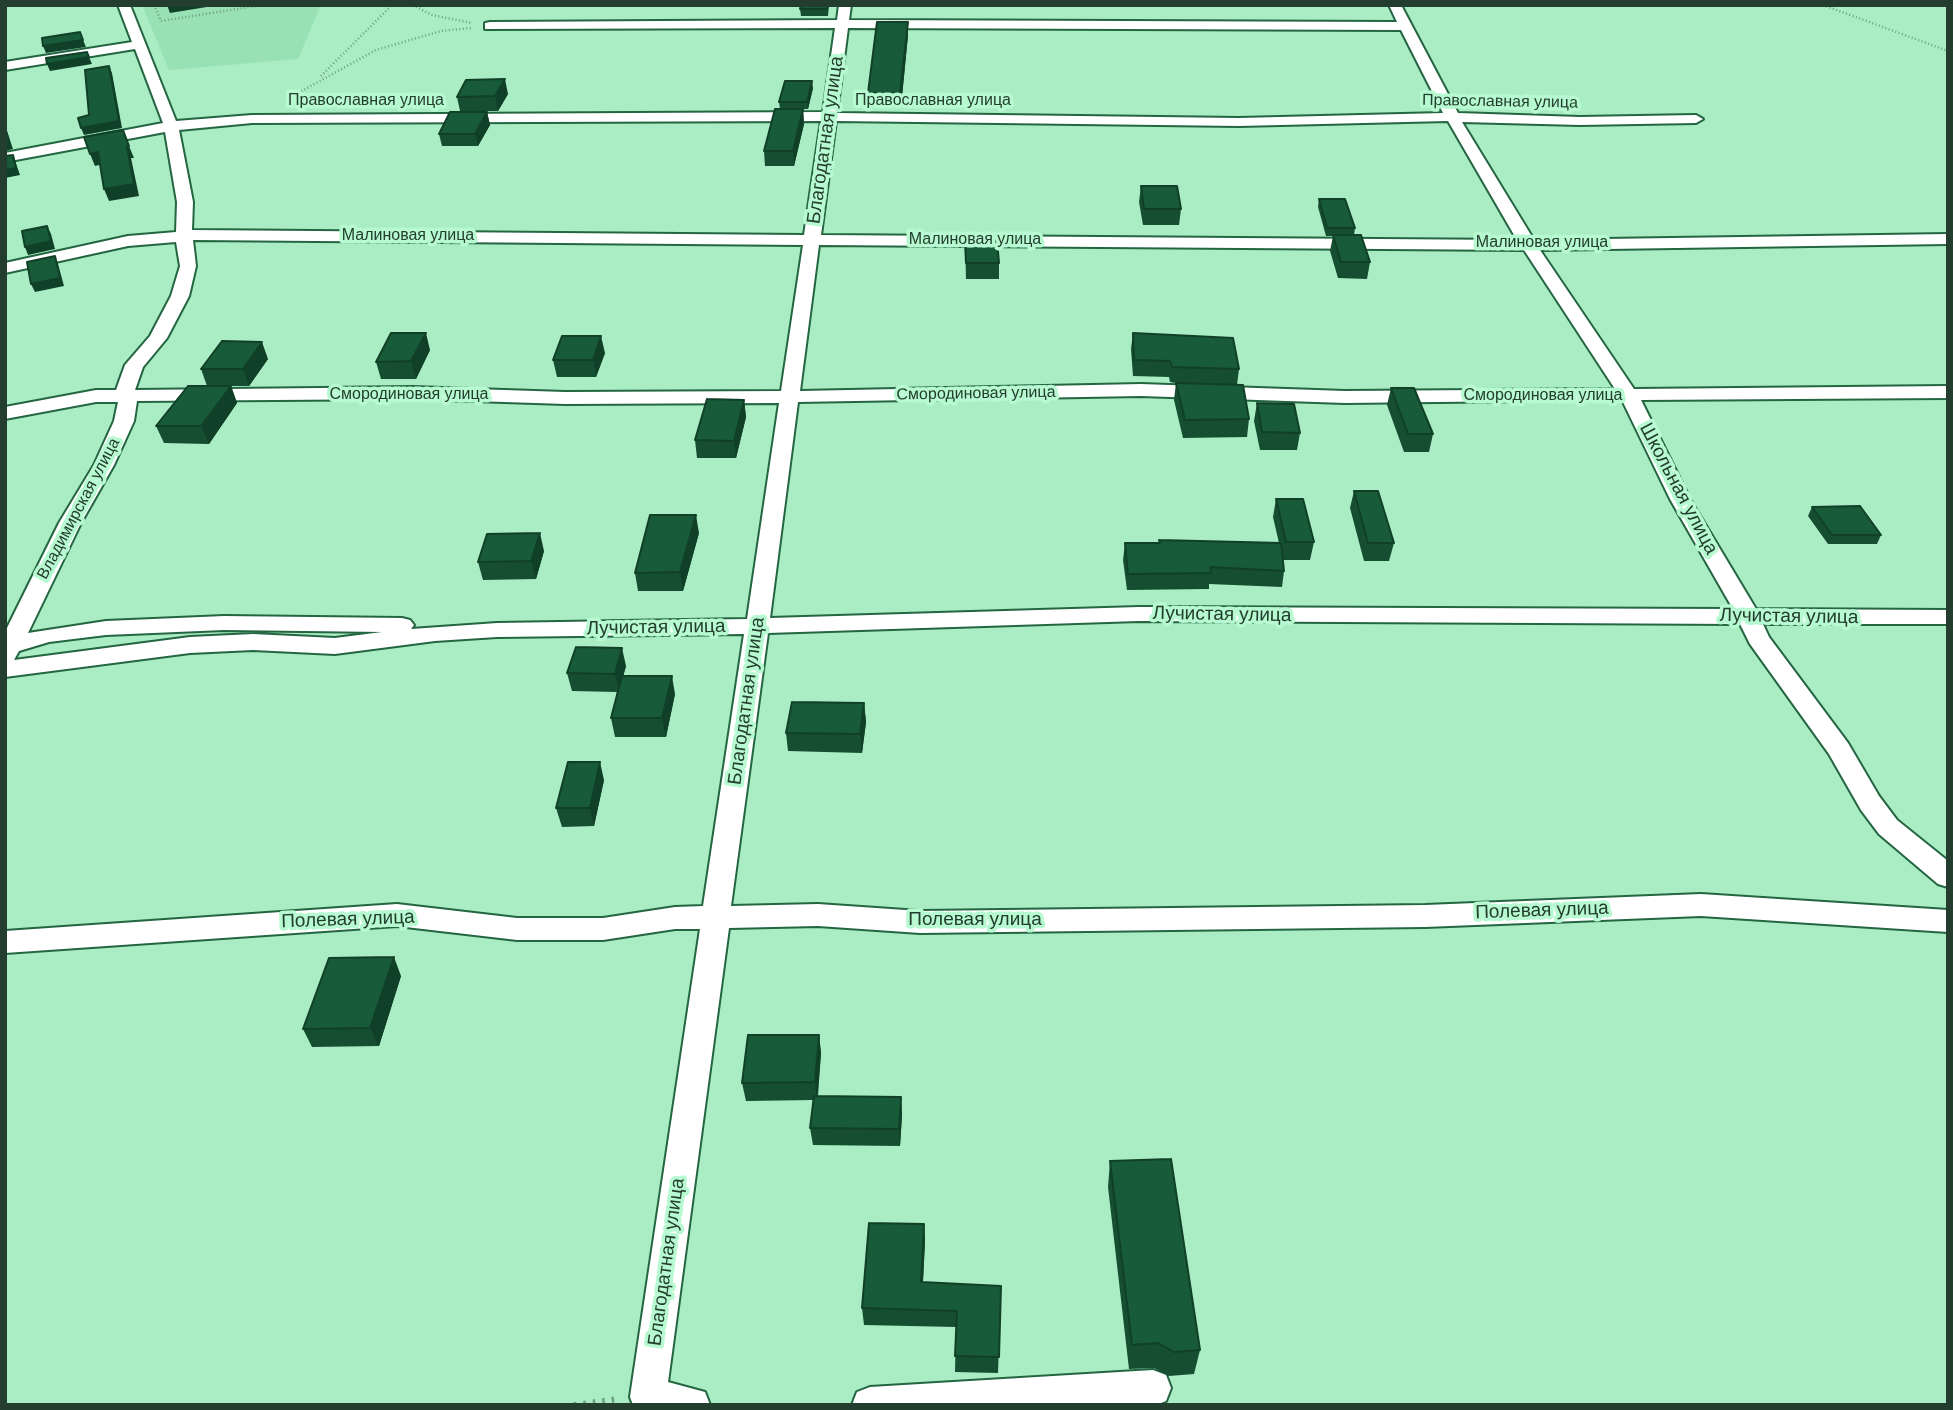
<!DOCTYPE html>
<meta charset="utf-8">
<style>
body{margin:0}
#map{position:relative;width:1953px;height:1410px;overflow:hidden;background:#aaecc3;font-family:"DM Sans",sans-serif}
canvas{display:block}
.frame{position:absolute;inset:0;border:7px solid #233e2e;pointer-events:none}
</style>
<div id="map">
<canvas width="1953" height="1410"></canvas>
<div class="frame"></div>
</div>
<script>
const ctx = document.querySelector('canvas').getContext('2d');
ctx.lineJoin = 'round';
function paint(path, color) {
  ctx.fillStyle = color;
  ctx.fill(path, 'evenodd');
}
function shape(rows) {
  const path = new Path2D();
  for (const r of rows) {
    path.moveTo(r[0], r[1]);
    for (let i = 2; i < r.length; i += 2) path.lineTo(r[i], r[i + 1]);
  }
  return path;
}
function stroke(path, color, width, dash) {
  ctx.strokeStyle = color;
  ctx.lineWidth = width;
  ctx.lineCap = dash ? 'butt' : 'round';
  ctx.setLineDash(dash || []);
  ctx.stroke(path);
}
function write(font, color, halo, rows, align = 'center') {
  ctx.font = font + ' "DM Sans",sans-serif';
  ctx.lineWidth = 7;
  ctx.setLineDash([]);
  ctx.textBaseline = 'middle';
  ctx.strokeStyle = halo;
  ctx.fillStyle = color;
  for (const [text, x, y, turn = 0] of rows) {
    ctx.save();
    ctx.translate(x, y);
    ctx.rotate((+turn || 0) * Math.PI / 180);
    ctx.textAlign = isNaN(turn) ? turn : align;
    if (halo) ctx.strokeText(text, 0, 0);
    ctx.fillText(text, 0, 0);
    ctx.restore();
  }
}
paint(shape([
 [142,5,321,5,298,59,169,70]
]), '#98e1b4');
const street = shape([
 [118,5,130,5,176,121,252,115,823,112,835,28,485,29,485,23,490,22,837,20,839,5,851,5,849,20,1397,22,1389,5,1401,5,1458,113,1580,117,1696,115,1703,119,1696,123,1580,125,1462,122,1534,240,1948,234,1948,244,1540,250,1634,389,1948,386,1948,398,1641,400,1690,499,1756,609,1948,610,1948,624,1763,624,1769,637,1848,743,1879,796,1897,820,1948,861,1948,887,1938,884,1879,834,1861,810,1829,754,1750,644,1740,624,1139,621,768,633,731,906,818,904,920,911,1425,905,1701,894,1948,910,1948,932,1701,916,1425,927,920,933,818,926,729,928,668,1382,705,1392,710,1405,633,1405,630,1397,700,929,675,929,603,940,517,940,397,926,5,953,5,931,397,904,517,918,603,918,675,907,703,906,744,634,497,637,435,641,335,654,253,650,190,653,5,677,5,632,59,523,94,465,114,421,118,402,96,402,5,419,5,407,96,390,116,390,125,365,150,336,171,296,180,266,176,242,128,246,5,273,5,263,128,236,176,232,177,202,165,132,5,162,5,153,163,123,135,49,5,70,5,62,132,42,118,5],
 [848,28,1401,30,1443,113,1239,118,837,113,848,28],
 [821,121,804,235,192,230,193,202,179,130,252,123,821,121],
 [836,121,1239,126,1448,121,1517,240,821,235,836,121],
 [193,240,195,240,803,245,781,391,565,392,413,387,135,390,143,367,167,338,189,296,196,266,193,240],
 [819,245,1524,250,1615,389,1345,391,1141,384,800,391,819,245],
 [1141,396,1345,403,1622,400,1670,499,1733,609,1139,607,770,618,798,402,1141,396],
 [413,399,565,404,779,403,747,619,497,623,411,629,414,625,410,620,402,618,224,616,106,621,28,633,81,523,114,465,134,421,137,401,413,399],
 [224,630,382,632,335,638,253,634,190,637,14,660,19,651,49,642,106,635,224,630],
 [1153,1370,1166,1375,1171,1388,1166,1401,1156,1405,852,1405,857,1392,870,1387,1153,1370]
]);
stroke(street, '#246542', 4);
stroke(shape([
 [154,5,161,21,262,5],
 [413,5,432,15,472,23],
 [1823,5,1948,51],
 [321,76,392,5],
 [289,98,376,50,441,31,471,28]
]), '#6e9f81', 2.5, [1, 2.5]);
stroke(shape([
 [574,1405,618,1399]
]), '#6e9f81', 6, [2.5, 7]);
paint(street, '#fff');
paint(shape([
 [829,5,828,16,801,16,800,9],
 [908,35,901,107,868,106,868,93],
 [813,88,808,109,803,109,804,124,794,166,765,166,764,151,780,109,779,102],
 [508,94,498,111,460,111,457,97],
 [487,112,490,125,478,146,442,146,439,134],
 [1141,186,1181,209,1179,225,1143,225,1139,202],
 [1319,199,1355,228,1354,235,1370,262,1367,279,1338,278,1330,251,1333,236,1326,236,1318,207],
 [965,241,999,263,999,279,966,279],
 [1133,333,1239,369,1237,385,1249,419,1247,437,1183,438,1174,400,1176,383,1170,382,1169,377,1133,376,1131,349],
 [430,350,416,379,381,379,376,362],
 [605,353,596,377,557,377,553,360],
 [268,359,249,386,231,386,237,403,209,444,164,443,156,426,207,386,201,369],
 [1391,388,1433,434,1429,452,1404,452,1387,405],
 [744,400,746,417,736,458,697,458,695,440],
 [1257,403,1300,433,1297,450,1260,450,1254,421],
 [1354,491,1394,543,1389,561,1364,561,1350,508],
 [1276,499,1314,542,1310,560,1283,560,1284,571,1282,587,1209,584,1209,589,1127,590,1123,560,1125,543,1159,543,1159,540,1279,543,1273,517],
 [1812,507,1881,535,1877,544,1828,544,1808,516],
 [699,533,683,591,638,591,635,573],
 [544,551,536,579,483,580,478,562],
 [626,666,623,676,675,694,666,737,615,737,611,718,617,692,572,691,567,673],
 [864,703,866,722,862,753,788,751,786,733],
 [604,780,594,826,562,827,556,808],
 [401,976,379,1046,312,1047,303,1029],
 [819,1035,821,1053,818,1096,901,1097,902,1115,900,1146,813,1145,810,1128,813,1100,746,1101,742,1083],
 [1110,1161,1200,1350,1194,1374,1169,1376,1154,1368,1129,1369,1108,1187],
 [924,1224,925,1241,923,1282,1001,1286,998,1373,955,1372,956,1327,864,1325,862,1308]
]), '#154e31');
paint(shape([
 [167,5,219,5,170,13],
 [908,22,908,35,901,107,900,93],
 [83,40,86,47,46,53,43,46],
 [89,57,92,64,50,71,47,64],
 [109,66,112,73,122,128,84,135,81,128,119,121],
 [505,79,508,94,498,111,495,96],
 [812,81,813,88,808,109,807,102],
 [803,109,804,124,794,166,793,151],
 [487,112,490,125,478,146,475,134],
 [6,128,13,149,5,151,5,142],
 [129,146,134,158,131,158,139,196,109,201,104,189,127,147],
 [98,152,103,164,95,166,90,154],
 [13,155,20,175,5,178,5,170],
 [47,226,51,234,55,249,28,255,25,247],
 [55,256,58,264,64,286,35,292,31,284],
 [426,333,430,350,416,379,411,361],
 [601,336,605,353,596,377,593,360],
 [262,342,268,359,249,386,243,369],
 [231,386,237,403,209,444,201,426],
 [744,400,746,417,736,458,734,441],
 [696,515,699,533,683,591,680,572],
 [540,533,544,551,536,579,531,561],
 [622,648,626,666,619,692,615,674],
 [672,676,675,694,666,737,662,718],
 [864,703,866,722,862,753,860,734],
 [600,762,604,780,594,826,590,808],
 [394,957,401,976,379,1046,370,1028],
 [819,1035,821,1053,817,1100,815,1082],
 [901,1097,902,1115,900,1146,899,1129],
 [924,1224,925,1241,922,1299,921,1282]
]), '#114028');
const building = shape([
 [801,5,828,5,827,9,800,9,801,5],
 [877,22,908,22,900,93,868,93,877,22],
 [80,32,83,40,43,46,42,38,80,32],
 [87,52,89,57,47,64,46,58,87,52],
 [109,66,119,121,81,128,78,118,89,115,85,70,109,66],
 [505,79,495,96,457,97,466,80,505,79],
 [785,81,812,81,807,102,779,102,785,81],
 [775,109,803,109,793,151,764,151,775,109],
 [450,112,487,112,475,134,439,134,450,112],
 [5,128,9,141,5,142,5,128],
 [123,130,129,146,127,147,134,184,104,189,98,152,90,154,84,137,123,130],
 [13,155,16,168,5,170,5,156,13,155],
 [1141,186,1177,186,1181,209,1144,209,1141,186],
 [1319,199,1345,199,1355,228,1327,228,1319,199],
 [47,226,51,241,25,247,22,231,47,226],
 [1333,235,1361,235,1370,262,1341,262,1333,235],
 [997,240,999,263,966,263,965,241,997,240],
 [55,256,60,278,31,284,27,262,55,256],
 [391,333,426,333,411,361,376,362,391,333],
 [1133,333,1233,338,1239,369,1172,367,1170,361,1134,360,1133,333],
 [562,336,601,336,593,360,553,360,562,336],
 [222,341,262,342,243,369,201,369,222,341],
 [1176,383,1243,385,1249,419,1185,420,1176,383],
 [188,386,231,386,201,426,156,426,188,386],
 [1391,388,1414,388,1433,434,1408,434,1391,388],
 [707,399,744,400,734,441,695,440,707,399],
 [1257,403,1294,404,1300,433,1262,432,1257,403],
 [1354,491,1378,491,1394,543,1368,543,1354,491],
 [1276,499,1303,499,1314,542,1286,542,1276,499],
 [1860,506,1881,535,1832,535,1812,507,1860,506],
 [650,515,696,515,680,572,635,573,650,515],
 [540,533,531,561,478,562,487,534,540,533],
 [1159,540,1281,543,1284,571,1210,567,1211,573,1128,574,1125,543,1160,543,1159,540],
 [576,647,622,648,615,674,567,673,576,647],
 [622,676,672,676,662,718,611,718,622,676],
 [792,702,864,703,860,734,786,733,792,702],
 [568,762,600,762,590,808,556,808,568,762],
 [394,957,370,1028,303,1029,329,958,394,957],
 [748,1035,819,1035,815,1082,742,1083,748,1035],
 [814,1096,901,1097,899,1129,810,1128,814,1096],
 [1171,1159,1200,1350,1174,1352,1158,1343,1132,1345,1110,1161,1171,1159],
 [869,1223,924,1224,921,1282,1001,1286,999,1357,955,1356,957,1311,862,1308,869,1223]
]);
paint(building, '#185b39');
stroke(building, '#114028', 2);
write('16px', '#233e2e', '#b7f9d0', [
 ["Православная улица",366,101],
 ["Православная улица",933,101],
 ["Православная улица",1500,102,1],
 ["Малиновая улица",408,236],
 ["Малиновая улица",975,240],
 ["Малиновая улица",1542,243],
 ["Смородиновая улица",976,394,-1],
 ["Смородиновая улица",409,395],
 ["Смородиновая улица",1543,396],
 ["Владимирская улица",79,509,-62]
]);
write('19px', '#233e2e', '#b7f9d0', [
 ["Благодатная улица",826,140,-82],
 ["Школьная улица",1678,489,62],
 ["Лучистая улица",1222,615,1],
 ["Лучистая улица",1789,617,1],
 ["Лучистая улица",656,628,-1],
 ["Благодатная улица",747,701,-82],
 ["Полевая улица",1542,911,-2],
 ["Полевая улица",348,920,-2],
 ["Полевая улица",975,920],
 ["Благодатная улица",667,1262,-82]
]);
</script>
